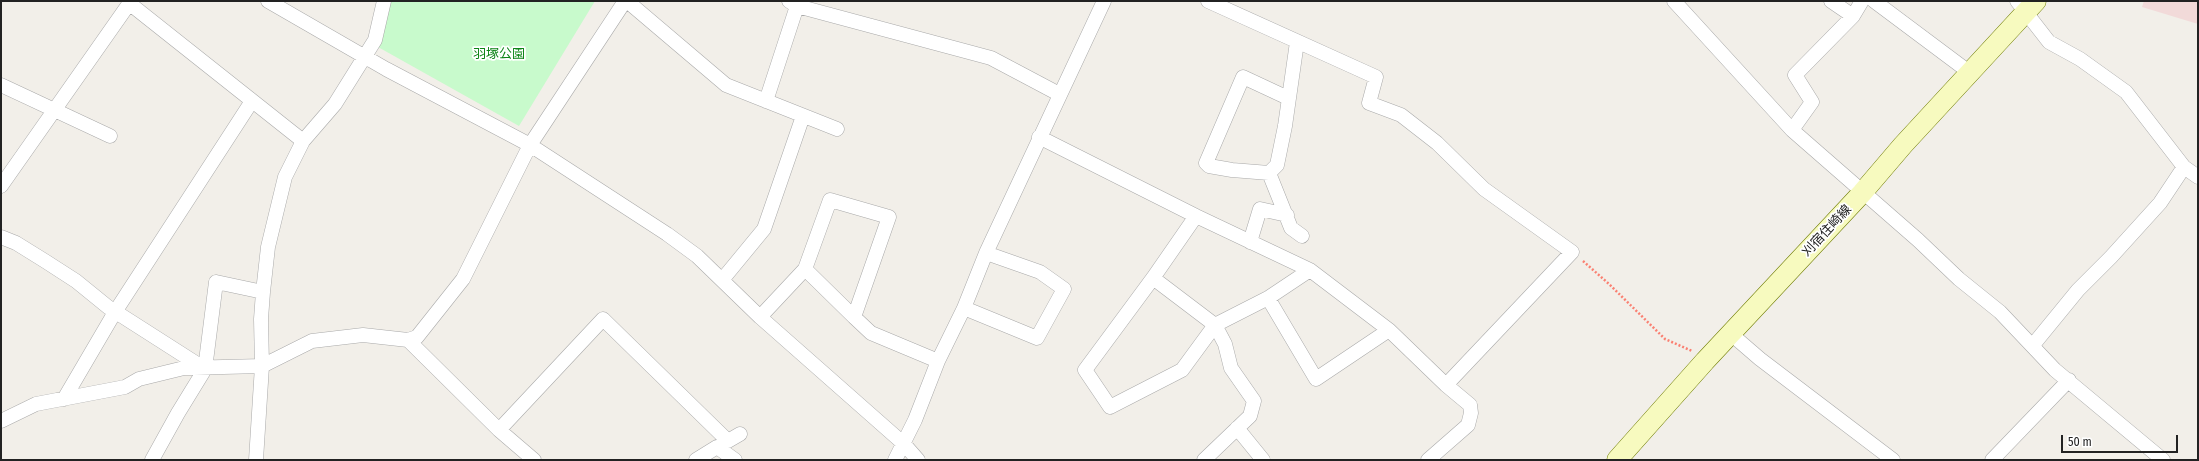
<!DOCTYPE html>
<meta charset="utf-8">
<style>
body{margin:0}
#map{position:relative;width:2199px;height:461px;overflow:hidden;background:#f2efe9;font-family:"Fira Sans Condensed",sans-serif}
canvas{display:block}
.frame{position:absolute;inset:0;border:2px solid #222;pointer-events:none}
.scale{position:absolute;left:2061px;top:435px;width:117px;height:18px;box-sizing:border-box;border:2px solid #222;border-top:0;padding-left:5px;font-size:12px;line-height:14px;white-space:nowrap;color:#222;-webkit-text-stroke:3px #fff;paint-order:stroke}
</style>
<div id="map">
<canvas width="2199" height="461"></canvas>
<div class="frame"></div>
<div class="scale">50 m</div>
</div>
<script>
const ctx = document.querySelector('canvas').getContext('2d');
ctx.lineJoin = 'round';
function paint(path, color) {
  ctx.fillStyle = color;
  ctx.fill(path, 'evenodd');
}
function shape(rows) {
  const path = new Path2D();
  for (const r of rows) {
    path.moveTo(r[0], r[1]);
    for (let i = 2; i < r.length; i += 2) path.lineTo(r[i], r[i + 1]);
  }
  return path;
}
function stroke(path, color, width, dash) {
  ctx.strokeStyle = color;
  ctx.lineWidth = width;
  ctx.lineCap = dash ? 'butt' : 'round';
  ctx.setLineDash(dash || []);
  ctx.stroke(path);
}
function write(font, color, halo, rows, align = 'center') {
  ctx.font = font + ' "Fira Sans Condensed","Noto Sans JP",sans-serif';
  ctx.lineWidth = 3.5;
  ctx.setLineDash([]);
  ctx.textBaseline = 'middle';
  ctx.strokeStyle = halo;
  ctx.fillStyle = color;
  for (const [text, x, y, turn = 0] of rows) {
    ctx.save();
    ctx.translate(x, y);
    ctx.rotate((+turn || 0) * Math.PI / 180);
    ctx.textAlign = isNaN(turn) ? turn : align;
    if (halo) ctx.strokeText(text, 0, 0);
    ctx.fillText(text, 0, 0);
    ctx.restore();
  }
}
paint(shape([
 [2144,1,2198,1,2198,24,2142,7]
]), '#f2dad9');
paint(shape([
 [386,1,595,1,519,126,378,47]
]), '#c8facc');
const minor = shape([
 [268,1,386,69,530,145,667,234,697,256,760,317,904,444,918,460],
 [627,1,726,85,837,129],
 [789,1,797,6,991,58,1059,94],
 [1208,1,1376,77,1369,103,1401,115,1437,143,1484,189,1572,252,1446,385],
 [1674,1,1792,130,1918,240,1959,279,2000,312,2055,370,2163,460],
 [1831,1,1853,16,1862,1],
 [1874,1,1969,72],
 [2017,1,2049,42,2080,59,2126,92,2184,167,2198,177],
 [129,3,303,141],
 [1,85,110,136],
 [1288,98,1243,77,1206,163,1209,166,1232,170,1269,173,1277,165,1285,126,1297,42],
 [766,101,797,6],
 [1792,130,1812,102,1795,75,1853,16],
 [1039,137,1196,216,1310,270,1389,330,1446,385,1470,405,1471,413,1468,425,1428,460],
 [1269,173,1291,228,1302,236],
 [1,186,131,1],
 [1,237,16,243,45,261,76,281,108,307,205,369],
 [1250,242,1260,209,1287,215],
 [805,269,854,317],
 [1153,278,1215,325,1182,370,1110,407,1085,370,1153,278,1196,216],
 [722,280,764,229,803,116],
 [1268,298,1316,379,1389,330],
 [964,308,1037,338,1064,289,1040,272,986,253],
 [760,317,805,269,830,200,889,217,854,317,871,333,938,361],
 [1731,334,1760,359,1893,460],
 [408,340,499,430,534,460],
 [2033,345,2078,290,2111,257,2160,203,2184,167],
 [64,399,115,312,252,101],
 [1,421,36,404,125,387,139,379,184,368,262,366,312,341,363,335,408,340,417,337,463,279,530,145,625,1],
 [1237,428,1263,460],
 [499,430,603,319,728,441],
 [721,445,740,434],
 [152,460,178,413,205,369,216,282,263,292],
 [256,460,262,366,261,319,263,292,268,247,285,177,303,141,335,104,375,40,384,1],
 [696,460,717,447,735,460],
 [895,460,915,420,938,361,964,308,986,253,1104,1],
 [1204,460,1250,416,1254,401,1231,368,1225,344,1215,325,1268,298,1310,270],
 [1992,460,2069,380]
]);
const secondary = shape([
 [1617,460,1705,361,1862,193,1903,145,2036,1]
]);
stroke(minor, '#a9a9a9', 15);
stroke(secondary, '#707d05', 21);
stroke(shape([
 [1583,261,1609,284,1665,339,1692,351]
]), '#fa8072', 2.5, [2, 2]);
stroke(minor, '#fff', 14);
stroke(secondary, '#f7fabf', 20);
write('13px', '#0c8416', '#fff', [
 ["羽塚公園",499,54]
]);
write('13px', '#222', '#fff', [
 ["刈宿住崎線",1827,231,-47]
]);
</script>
